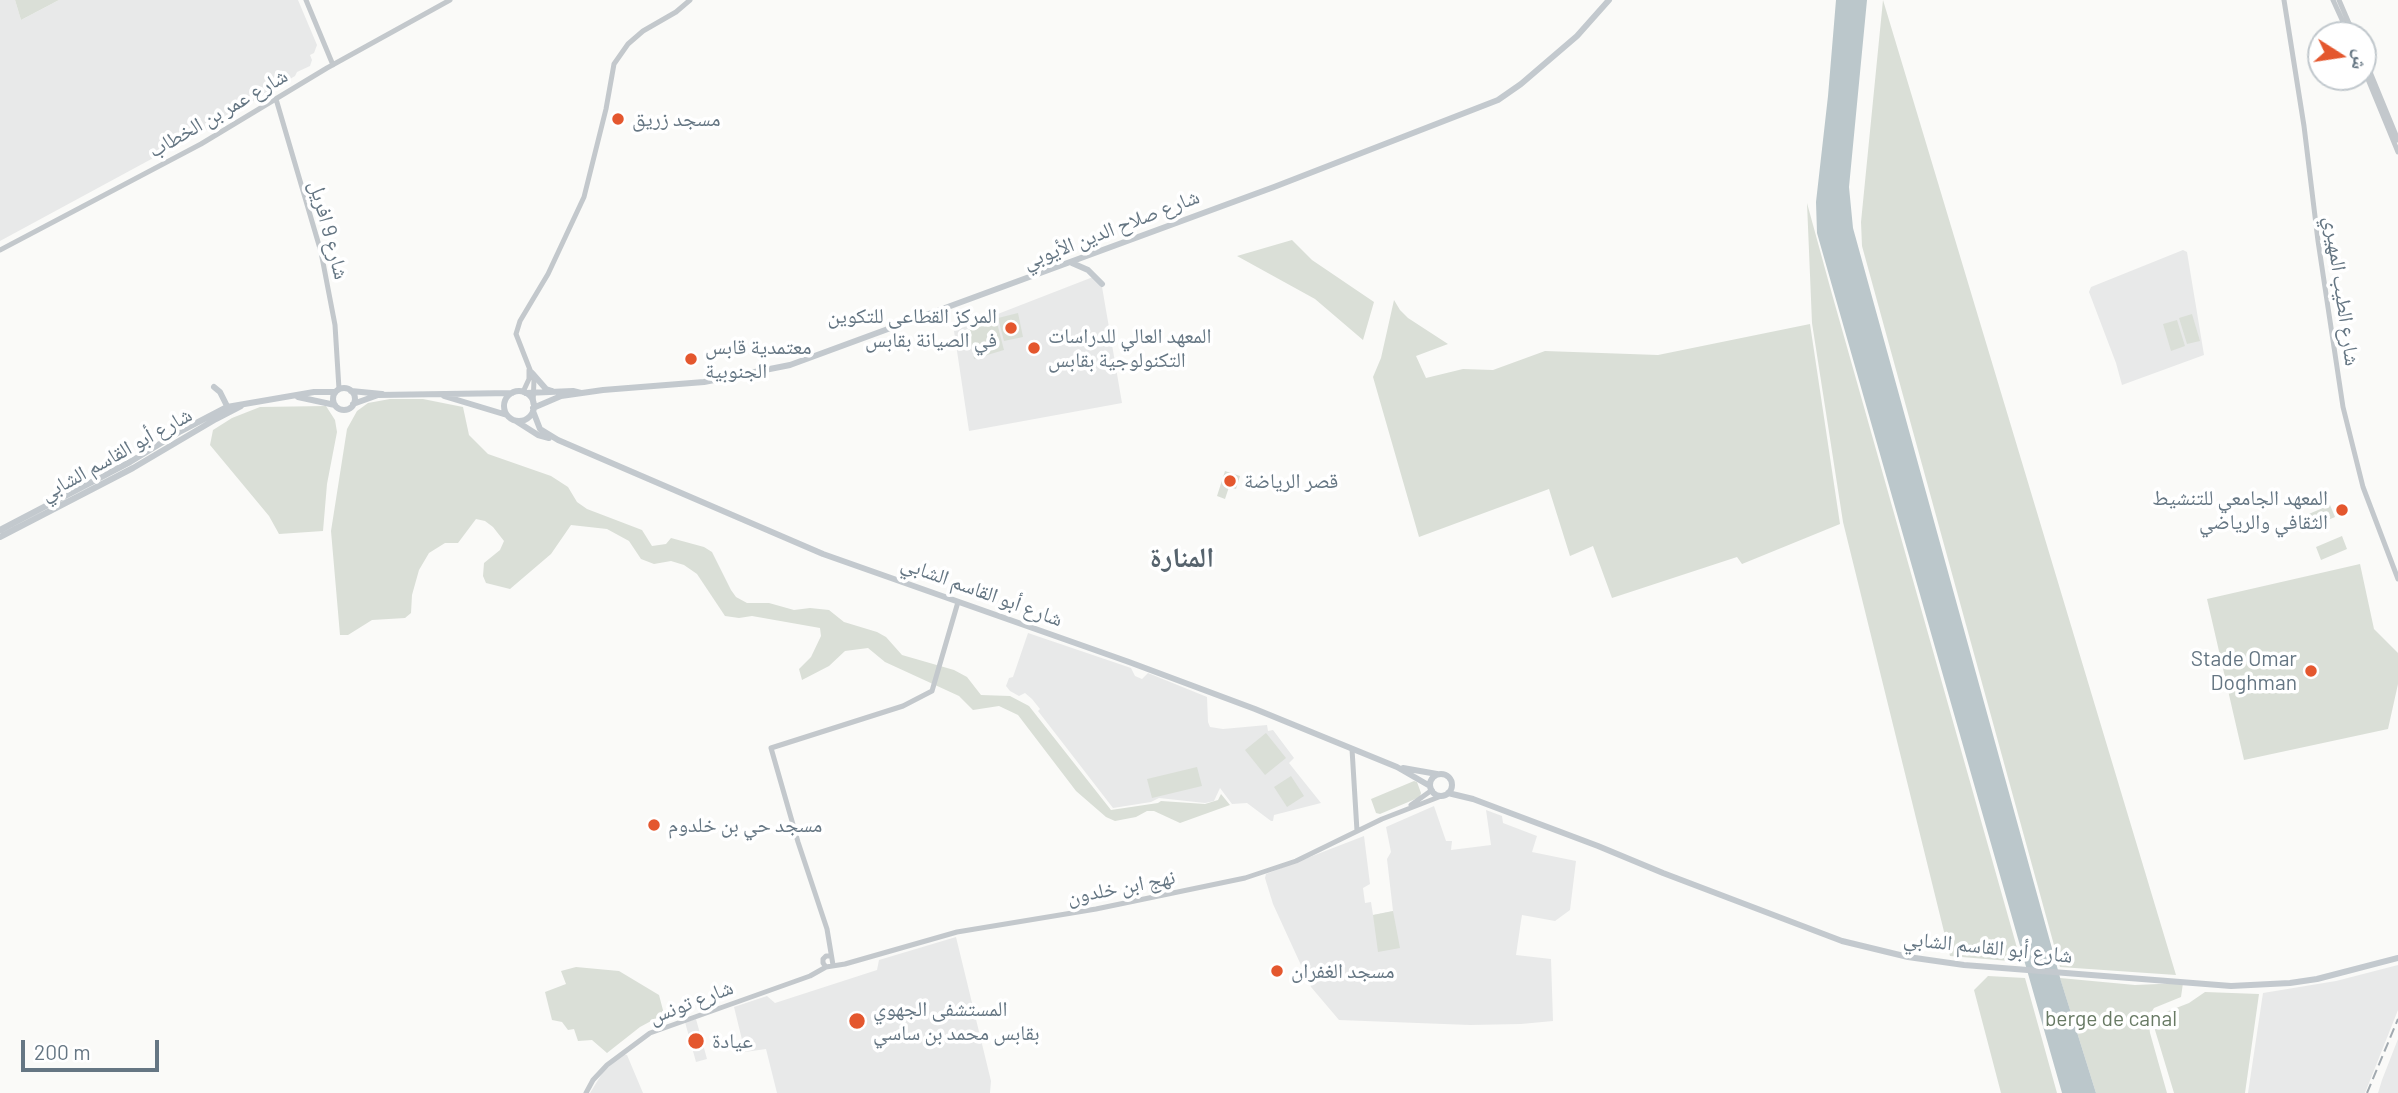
<!DOCTYPE html>
<meta charset="utf-8">
<style>
body{margin:0}
#map{position:relative;width:2398px;height:1093px;overflow:hidden;background:#fafaf8;font-family:Barlow,"Noto Naskh Arabic",sans-serif}
canvas{display:block}
.north{position:absolute;left:2307px;top:21px;width:70px;height:70px;box-sizing:border-box;background:#fff;border:2px solid #c1c8cd;border-radius:50%;rotate:102deg;font-size:19px;font-weight:700;line-height:28px;text-align:center;color:#657683}
.north::after{content:'';display:block;margin:auto;width:24px;height:32px;background:#e4572e;clip-path:polygon(50% 0,100% 100%,50% 72%,0 100%)}
.scale{position:absolute;left:21px;top:1040px;width:138px;height:32px;box-sizing:border-box;border:4px solid #657683;border-top:0;padding-left:9px;font-size:21px;line-height:24px;white-space:nowrap;color:#657683;-webkit-text-stroke:5px #fff;paint-order:stroke}
</style>
<div id="map">
<canvas width="2398" height="1093"></canvas>
<div class="north">ش</div>
<div class="scale">200 m</div>
</div>
<script>
const ctx = document.querySelector('canvas').getContext('2d');
ctx.lineJoin = 'round';
function paint(path, color) {
  ctx.fillStyle = color;
  ctx.fill(path, 'evenodd');
}
function shape(rows) {
  const path = new Path2D();
  for (const r of rows) {
    if (r.length === 3) {
      path.moveTo(r[0] + r[2], r[1]);
      path.arc(r[0], r[1], r[2], 0, 2 * Math.PI);
      continue;
    }
    path.moveTo(r[0], r[1]);
    for (let i = 2; i < r.length; i += 2) path.lineTo(r[i], r[i + 1]);
  }
  return path;
}
function stroke(path, color, width, dash) {
  ctx.strokeStyle = color;
  ctx.lineWidth = width;
  ctx.lineCap = dash ? 'butt' : 'round';
  ctx.setLineDash(dash || []);
  ctx.stroke(path);
}
function write(font, color, halo, rows, align = 'center') {
  ctx.font = font + ' Barlow,"Noto Naskh Arabic",sans-serif';
  ctx.lineWidth = 7;
  ctx.setLineDash([]);
  ctx.textBaseline = 'middle';
  ctx.strokeStyle = halo;
  ctx.fillStyle = color;
  for (const [text, x, y, turn = 0] of rows) {
    ctx.save();
    ctx.translate(x, y);
    ctx.rotate((+turn || 0) * Math.PI / 180);
    ctx.textAlign = isNaN(turn) ? turn : align;
    if (halo) ctx.strokeText(text, 0, 0);
    ctx.fillText(text, 0, 0);
    ctx.restore();
  }
}
paint(shape([
 [0,0,15,0,21,20,59,0,298,0,317,45,314,53,310,55,312,60,310,66,297,72,295,76,201,133,191,128,183,132,181,143,0,241],
 [2183,250,2187,252,2204,355,2122,385,2116,363,2089,292,2091,287],
 [1093,277,1101,281,1122,403,969,431,954,331],
 [1028,633,1131,668,1135,676,1142,679,1148,673,1207,697,1208,722,1210,727,1223,729,1267,725,1268,731,1273,730,1294,758,1289,763,1321,803,1274,815,1273,821,1271,821,1247,803,1232,804,1220,788,1214,801,1205,803,1159,798,1151,802,1113,808,1038,711,1040,709,1032,699,1025,693,1019,696,1010,691,1006,686,1009,678,1013,677],
 [1434,806,1446,841,1452,841,1451,850,1491,845,1486,810,1502,816,1503,823,1537,836,1532,852,1576,861,1570,910,1555,921,1522,915,1521,921,1516,955,1551,959,1553,1021,1521,1024,1470,1025,1339,1020,1311,987,1273,904,1265,878,1266,874,1364,836,1370,884,1363,888,1365,903,1371,902,1373,915,1393,911,1387,859,1391,852,1386,827],
 [956,937,991,1081,990,1093,777,1093,766,1049,745,1052,734,1007,767,996,775,1003,877,970,879,960],
 [2398,965,2398,1010,2365,1093,2248,1093,2263,993,2336,981],
 [696,1019,707,1059,696,1062,685,1022],
 [2398,1039,2398,1093,2378,1093,2382,1080],
 [623,1054,627,1055,643,1093,590,1093,603,1072]
]), '#e8e9e9');
paint(shape([
 [15,0,59,0,21,20],
 [1883,0,1914,103,2176,975,2060,967,1862,246,1861,222],
 [1807,203,1830,287,2021,962,1950,956,1843,522,1812,323],
 [1292,240,1312,260,1374,302,1363,340,1315,299,1237,256],
 [1394,300,1400,310,1408,318,1448,344,1416,356,1426,378,1463,369,1493,370,1545,351,1658,355,1810,324,1840,524,1742,564,1737,557,1612,598,1593,546,1570,556,1549,489,1419,537,1373,377,1381,358],
 [1018,313,1023,337,1004,341,998,318],
 [2192,314,2200,341,2187,344,2179,318],
 [996,319,1004,350,974,359,968,326],
 [2177,320,2185,346,2171,351,2163,324],
 [423,399,463,407,469,435,488,454,551,476,568,487,577,502,587,509,642,530,652,546,666,544,671,538,704,547,712,552,731,590,736,597,747,603,769,603,794,610,810,608,829,610,844,622,877,632,886,637,902,655,954,670,967,677,981,695,1010,696,1029,706,1111,810,1158,803,1161,801,1205,804,1218,800,1221,794,1230,805,1180,823,1154,811,1147,811,1136,817,1115,821,1106,817,1076,791,1018,715,999,706,973,710,959,696,885,662,868,648,845,651,829,666,802,680,799,669,811,657,821,636,820,628,752,616,739,618,725,616,697,574,684,565,671,561,654,564,641,559,629,541,607,529,571,525,551,554,510,589,486,583,483,576,484,563,500,550,504,541,493,527,485,521,476,519,458,543,445,543,429,553,419,570,412,595,411,613,405,618,372,620,348,635,340,635,331,531,347,429,357,411,368,403,390,399],
 [326,406,335,420,337,432,327,484,323,531,279,534,269,516,210,445,213,430,232,418,260,407],
 [1225,471,1240,476,1236,489,1229,487,1225,499,1217,496],
 [2330,505,2335,517,2309,528,2304,516],
 [2342,536,2347,549,2321,560,2316,547],
 [2360,564,2374,629,2398,653,2398,684,2388,729,2244,760,2207,599],
 [1266,733,1286,758,1265,775,1245,750],
 [1197,767,1202,786,1152,798,1147,779],
 [1291,776,1304,796,1287,807,1274,787],
 [1414,781,1417,782,1421,793,1420,797,1380,814,1376,813,1371,799],
 [1393,911,1400,948,1378,952,1373,915],
 [576,967,619,971,659,995,664,1014,640,1027,607,1053,592,1040,578,1041,574,1029,568,1030,562,1022,552,1020,545,992,566,984,561,971],
 [1988,976,2025,978,2057,1093,2001,1093,1974,990],
 [2060,978,2135,985,2183,983,2181,997,2154,1008,2148,1018,2150,1033,2167,1093,2096,1093],
 [2205,992,2259,994,2245,1093,2174,1093,2155,1030,2157,1019,2166,1012,2189,1003]
]), '#dadfd7');
paint(shape([
 [1836,0,1867,0,1849,187,1853,228,2061,981,2096,1093,2062,1093,1817,233,1816,202,1828,96]
]), '#bbc7cb');
stroke(shape([
 [306,0,333,65],
 [2284,0,2304,126,2318,241,2343,407,2363,487,2398,579],
 [2333,0,2349,35],
 [2339,0,2354,35],
 [2363,55,2398,140],
 [2363,67,2398,152],
 [276,99,321,252,335,325,339,389],
 [0,250,201,144,327,68,450,0],
 [523,392,529,379,529,370],
 [533,404,534,380,516,334,520,321,548,274,584,197,606,109,614,64,628,44,643,31,676,12,690,0],
 [1352,749,1357,831],
 [1411,805,1432,790],
 [833,965,827,929,798,842,771,748,903,706,932,691,958,602],
 [826,967,823,963,823,959,826,956,831,956],
 [586,1093,593,1080,607,1065,650,1033,810,976,826,967,845,964,957,932,1096,909,1245,878,1296,861,1382,819,1444,795]
]), '#c3c8cc', 5);
stroke(shape([
 [1072,263,1088,270,1102,284],
 [532,373,546,389,552,391],
 [214,387,220,392,229,410],
 [344,399,11],
 [351,391,382,394],
 [519,406,15],
 [526,393,573,391,581,393],
 [444,396,507,415],
 [298,397,335,405],
 [353,404,378,395,512,393],
 [533,408,561,396,603,390,704,382,790,365,1274,187,1498,100,1521,84,1577,36,1609,0],
 [533,411,540,429,558,440,823,554,1129,662,1255,709,1397,767,1430,786],
 [516,421,538,435,549,438],
 [0,530,130,462,181,431,227,407,314,392,335,392],
 [0,537,133,468,216,419,241,406],
 [1403,768,1437,774],
 [1441,785,11],
 [1448,793,1473,799,1598,846,1663,873,1842,941,1908,957,1964,965,2231,986,2290,983,2317,979,2398,958]
]), '#c3c9ce', 6);
stroke(shape([
 [2367,1093,2398,1019]
]), '#a2aab0', 2, [10, 5]);
for (const [x, y, r, color] of [
 [618,119,7,"#e4572e"],
 [1011,328,7,"#e4572e"],
 [1034,348,7,"#e4572e"],
 [691,359,7,"#e4572e"],
 [1230,481,7,"#e4572e"],
 [2342,510,7,"#e4572e"],
 [2311,671,7,"#e4572e"],
 [654,825,7,"#e4572e"],
 [1277,971,7,"#e4572e"],
 [857,1021,9,"#e4572e"],
 [696,1041,9,"#e4572e"]
]) {
  const dot = new Path2D();
  dot.arc(x, y, r, 0, 2 * Math.PI);
  ctx.fillStyle = color;
  ctx.fill(dot);
  stroke(dot, '#fff', 2.5);
}
write('21px', '#657683', '#fff', [
 ["شارع عمر بن الخطاب",218,113,-30],
 ["شارع صلاح الدين الأيوبي",1111,229,-21],
 ["شارع 9 افريل",329,230,75],
 ["شارع الطيب المهيري",2342,291,82],
 ["شارع أبو القاسم الشابي",116,454,-29],
 ["شارع أبو القاسم الشابي",982,591,20],
 ["نهج ابن خلدون",1121,887,-11],
 ["شارع أبو القاسم الشابي",1988,947,6],
 ["شارع تونس",691,1002,-21]
]);
write('21px', '#657683', '#fff', [
 ["مسجد زريق",632,119],
 ["المركز القطاعى للتكوين",997,316,"right"],
 ["في الصيانة بقابس",997,340,"right"],
 ["المعهد العالي للدراسات",1048,336],
 ["التكنولوجية بقابس",1048,360],
 ["معتمدية قابس",705,347],
 ["الجنوبية",705,371],
 ["قصر الرياضة",1244,481],
 ["المعهد الجامعي للتنشيط",2328,498,"right"],
 ["الثقافي والرياضي",2328,522,"right"],
 ["Stade Omar",2297,659,"right"],
 ["Doghman",2297,683,"right"],
 ["مسجد حي بن خلدوم",668,825],
 ["مسجد الغفران",1291,971],
 ["المستشفى الجهوي",873,1009],
 ["بقابس محمد بن ساسي",873,1033],
 ["عيادة",712,1041]
], 'left');
write('21px', '#687a64', '#fff', [
 ["berge de canal",2111,1019]
]);
write('bold 28px', '#57646e', '#fff', [
 ["المنارة",1182,558]
]);
</script>
